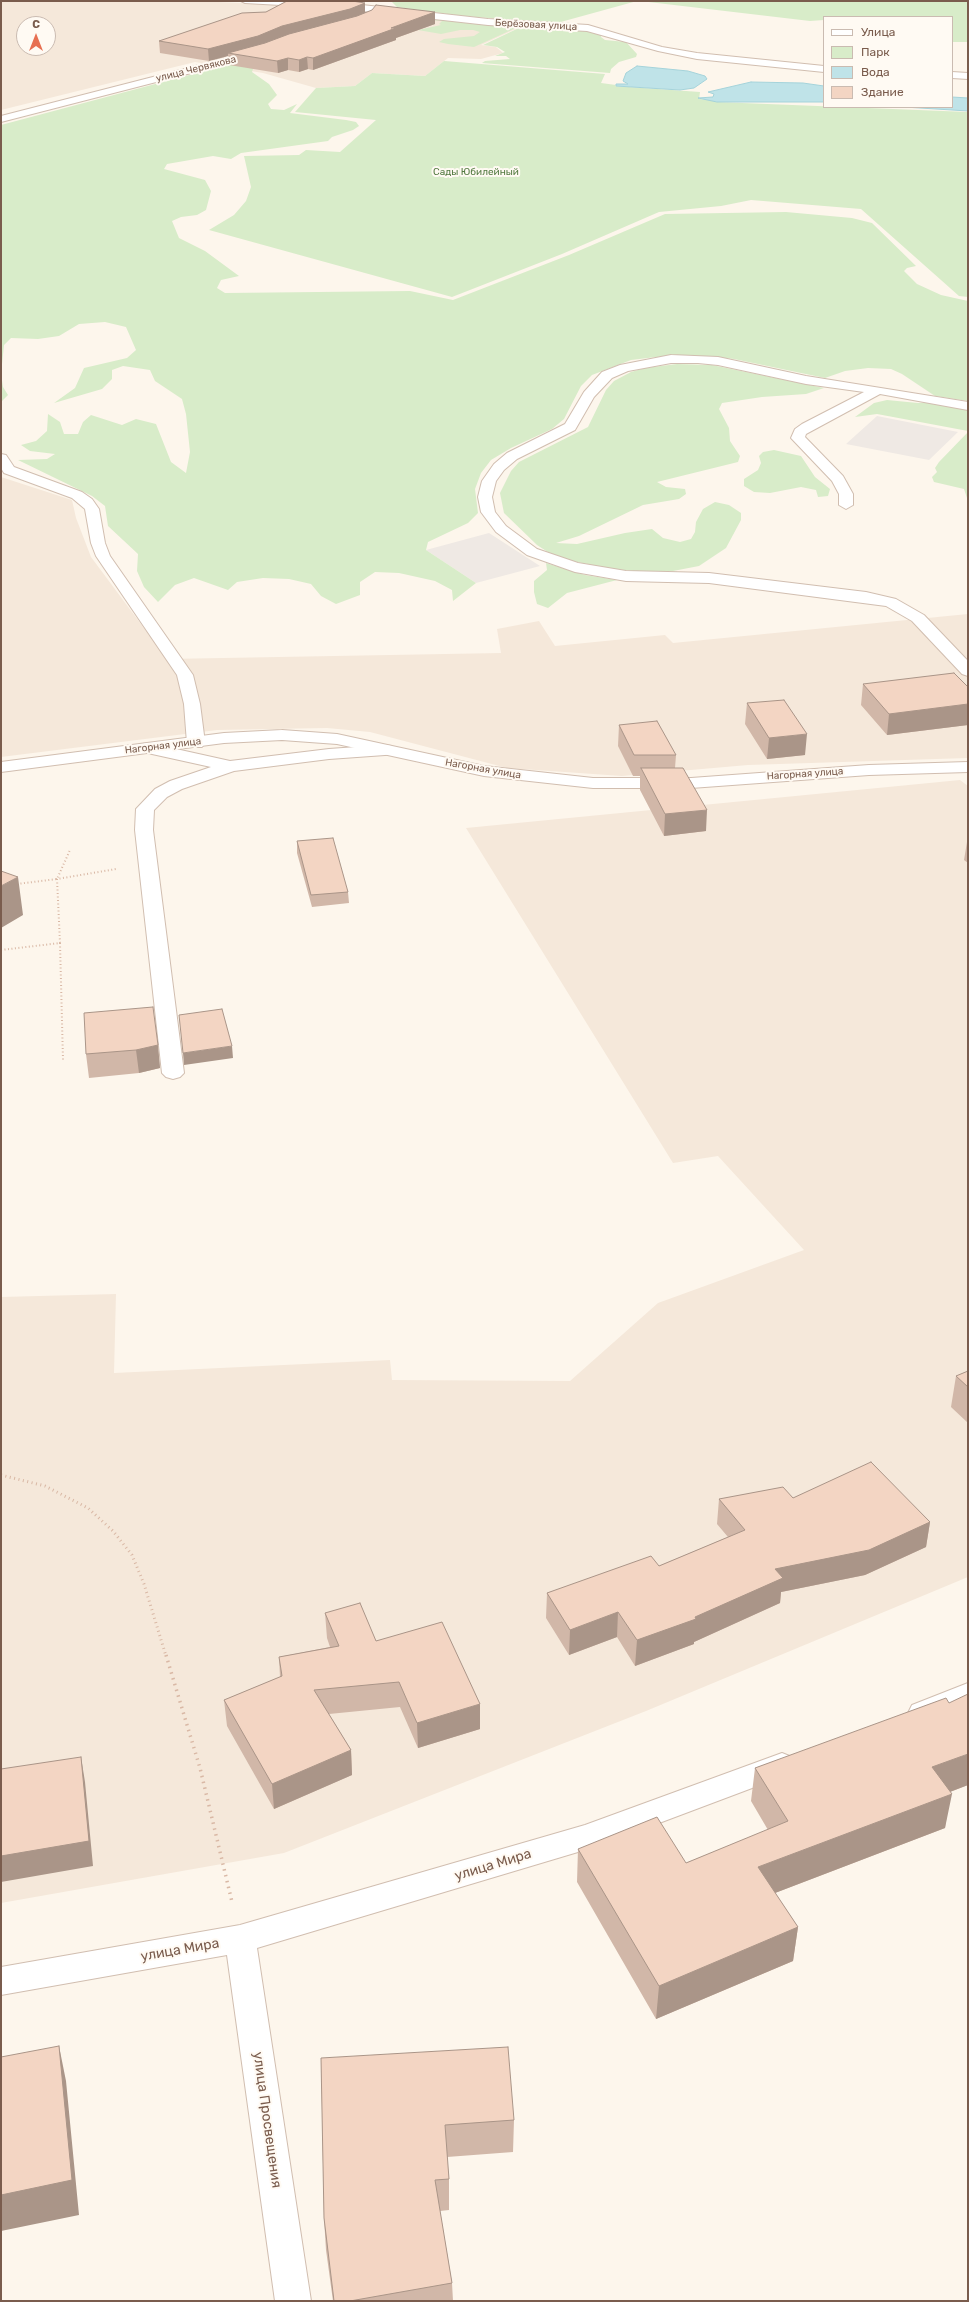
<!DOCTYPE html>
<meta charset="utf-8">
<style>
body{margin:0}
#map{position:relative;width:969px;height:2302px;overflow:hidden;background:#fdf6ec;font-family:Rubik,sans-serif}
canvas{display:block}
.frame{position:absolute;inset:0;border:2px solid #7a5c4d;pointer-events:none}
.legend{position:absolute;left:823px;top:16px;width:130px;height:92px;box-sizing:border-box;background:#fffaf3;border:1px solid #cabbb1;margin:0;padding:5px 7px;list-style:none;font-size:12px;color:#7a5c4d}
.legend li{display:flex;align-items:center;gap:8px;height:20px}
.legend b{width:20px;border:1px solid #cabbb1}
.north{position:absolute;left:16px;top:16px;width:40px;height:40px;box-sizing:border-box;background:#fffaf3;border:1px solid #cabbb1;border-radius:50%;rotate:0deg;font-size:11px;font-weight:700;line-height:16px;text-align:center;color:#7a5c4d}
.north::after{content:'';display:block;margin:auto;width:14px;height:18px;background:#e76f51;clip-path:polygon(50% 0,100% 100%,50% 72%,0 100%)}
</style>
<div id="map">
<canvas width="969" height="2302"></canvas>
<div class="frame"></div>
<ul class="legend">
<li><b style="height:5px;background:#fff"></b>Улица</li>
<li><b style="height:11px;background:#d8ecc9"></b>Парк</li>
<li><b style="height:11px;background:#bfe3e8"></b>Вода</li>
<li><b style="height:11px;background:#f3d5c3"></b>Здание</li>
</ul>
<div class="north">С</div>
</div>
<script>
const ctx = document.querySelector('canvas').getContext('2d');
ctx.lineJoin = 'round';
function paint(path, color) {
  ctx.fillStyle = color;
  ctx.fill(path, 'evenodd');
}
function shape(rows) {
  const path = new Path2D();
  for (const r of rows) {
    path.moveTo(r[0], r[1]);
    for (let i = 2; i < r.length; i += 2) path.lineTo(r[i], r[i + 1]);
  }
  return path;
}
function stroke(path, color, width, dash) {
  ctx.strokeStyle = color;
  ctx.lineWidth = width;
  ctx.lineCap = dash ? 'butt' : 'round';
  ctx.setLineDash(dash || []);
  ctx.stroke(path);
}
function write(font, color, halo, rows, align = 'center') {
  ctx.font = font + ' Rubik,sans-serif';
  ctx.lineWidth = 4;
  ctx.setLineDash([]);
  ctx.textBaseline = 'middle';
  ctx.strokeStyle = halo;
  ctx.fillStyle = color;
  for (const [text, x, y, turn = 0] of rows) {
    ctx.save();
    ctx.translate(x, y);
    ctx.rotate((+turn || 0) * Math.PI / 180);
    ctx.textAlign = isNaN(turn) ? turn : align;
    if (halo) ctx.strokeText(text, 0, 0);
    ctx.fillText(text, 0, 0);
    ctx.restore();
  }
}
paint(shape([
 [1,1,198,1,342,8,520,27,481,45,496,47,503,53,481,59,448,58,425,76,372,73,355,86,316,88,263,73,195,62,1,110],
 [24,24,48,24,48,48,24,48],
 [1,477,72,500,76,518,91,557,167,659,501,653,497,629,539,621,555,646,665,635,673,643,968,614,968,758,748,765,622,776,507,768,370,732,327,728,217,730,1,757],
 [960,780,968,786,968,1577,646,1711,284,1853,1,1903,1,1297,116,1294,114,1373,390,1360,392,1380,570,1381,658,1303,804,1250,718,1156,673,1163,466,828]
]), '#f5e8da');
paint(shape([
 [877,416,958,432,929,460,846,444],
 [489,533,540,566,476,583,426,550]
]), '#efe9e4');
paint(shape([
 [391,1,637,1,557,23,462,16,397,7],
 [640,1,968,1,968,42,952,42,952,17,824,17,824,20,810,21],
 [438,19,518,27,474,47,448,44,439,42,444,39,474,36,480,32,473,30,460,30,441,34,418,30,441,25,439,24,442,21,432,20],
 [523,26,583,30,601,34,601,37,605,40,626,42,637,54,636,57,619,62,611,69,610,73,482,63,485,61,510,59,506,56,495,56,505,52,497,47,483,45],
 [444,61,605,74,601,83,616,85,615,86,700,92,699,99,714,100,717,102,968,112,968,297,959,296,861,209,751,200,721,206,659,212,562,254,452,297,209,230,234,215,246,201,251,187,244,156,299,155,306,150,340,152,376,120,295,112,316,88,355,86,372,73,425,76],
 [238,62,264,67,253,69,252,72,269,84,277,95,268,104,271,109,284,110,297,104,290,113,346,120,356,122,359,126,353,130,332,137,328,141,241,153,231,159,213,156,167,164,164,169,205,180,211,191,206,210,197,215,181,217,172,221,179,238,205,251,239,276,221,280,217,288,225,293,410,291,453,300,569,255,665,214,786,212,852,218,872,223,916,266,907,268,904,271,917,284,941,295,968,301,968,401,935,396,902,374,891,369,868,368,845,371,825,378,734,359,710,356,656,357,631,360,592,375,581,386,564,419,552,429,511,448,491,460,481,473,475,489,478,513,468,523,428,542,426,550,476,583,453,601,452,590,435,581,399,573,375,572,360,582,360,595,336,604,321,596,311,584,289,579,263,578,237,582,228,590,194,578,175,585,158,602,144,587,137,571,138,554,108,526,105,506,92,496,18,460,47,459,55,454,30,451,21,445,36,441,47,431,48,414,60,422,64,434,78,434,83,422,91,415,122,425,136,419,156,424,171,462,186,473,190,452,186,414,182,399,155,381,150,370,123,366,112,370,112,379,102,389,54,403,75,388,84,368,127,358,136,350,126,327,105,322,79,324,59,336,38,339,11,338,4,345,1,374,3,387,8,395,1,402,1,125],
 [677,364,712,365,824,388,806,394,762,397,722,403,719,409,729,428,730,441,740,456,738,462,657,482,666,487,685,489,686,494,679,499,643,505,579,536,556,543,577,544,625,533,652,529,663,538,680,542,691,539,695,532,696,522,703,509,715,502,729,505,741,513,741,520,726,548,699,566,673,571,645,572,613,569,557,558,537,545,504,513,500,493,511,471,519,462,588,427,606,390,614,381,631,372,645,368],
 [887,400,918,403,929,402,965,409,968,410,968,431,877,414,855,417,874,403],
 [968,432,968,501,964,489,934,482,932,477,937,472,935,468,939,462],
 [774,450,801,456,815,477,830,489,828,496,818,497,816,490,801,487,770,493,754,492,744,486,744,479,758,470,761,463,759,456,763,452],
 [546,563,585,575,617,580,567,593,548,608,537,604,534,592,534,581,547,570]
]), '#d8ecc9');
const water = shape([
 [637,66,688,71,705,76,707,79,694,88,680,90,616,86,616,84,628,84,623,81,626,73,637,66],
 [751,82,803,83,824,86,824,102,717,102,698,98,713,97,714,94,708,92,751,82],
 [952,97,968,98,968,111,904,107,952,107,952,97]
]);
paint(water, '#bfe3e8');
stroke(water, '#a5d3da', 1);
const lane = shape([
 [671,355,718,357,806,376,968,402,968,410,880,394,806,434,805,437,843,476,853,494,853,505,846,509,839,505,839,494,832,481,791,438,795,429,802,424,864,392,806,384,718,365,698,363,671,363,628,371,612,378,594,397,575,430,517,459,504,470,496,481,492,497,495,512,506,526,537,549,578,563,626,571,709,573,866,592,896,599,924,615,968,661,968,676,962,674,912,621,886,606,709,583,626,581,575,572,527,555,496,532,481,512,478,497,482,481,494,464,507,453,565,424,584,392,602,372,620,365,671,355],
 [1,454,6,455,14,467,82,492,92,499,99,509,105,543,110,556,193,675,200,704,205,743,202,747,190,747,187,743,184,704,177,675,96,556,91,543,85,509,72,498,4,473,1,468,1,454],
 [149,743,230,761,329,749,385,745,391,746,394,750,391,754,385,755,329,759,234,771,182,789,167,797,154,810,153,830,184,1073,180,1077,173,1079,166,1077,162,1073,135,830,136,809,155,789,170,781,211,767,143,752,140,748,143,744,149,743]
]);
const street = shape([
 [241,1,335,2,488,19,588,25,662,47,697,53,824,66,824,72,697,59,658,51,587,31,488,25,335,8,245,3,241,1],
 [258,50,261,51,261,55,1,122,1,116,258,50],
 [952,72,968,73,968,79,952,78,952,72],
 [282,730,337,734,484,766,593,778,691,778,869,765,968,762,968,772,869,775,691,788,593,788,484,776,337,744,282,740,224,743,1,772,1,762,224,733,282,730],
 [968,1683,968,1706,922,1725,912,1721,908,1713,912,1705,968,1683],
 [782,1753,792,1757,797,1765,792,1773,598,1846,257,1948,311,2301,275,2301,227,1955,1,1995,1,1967,240,1925,585,1825,782,1753]
]);
stroke(lane, '#d1beb0', 2);
stroke(street, '#d1beb0', 2);
stroke(shape([
 [17,884,57,879,70,850],
 [60,943,63,1060],
 [1,950,60,943,57,879,116,869]
]), '#d9b8a5', 2, [1, 2.5]);
stroke(shape([
 [1,1475,45,1486,88,1508,113,1531,132,1555,144,1584,166,1656]
]), '#d9b8a5', 3, [1, 3.5]);
stroke(shape([
 [166,1655,200,1768,232,1902]
]), '#d9b8a5', 3.5, [1.5, 4.5]);
paint(lane, '#fff');
paint(street, '#fff');
paint(shape([
 [287,1,355,1,365,3,365,13,435,12,435,24,396,38,396,40,313,70,308,69,299,72,288,70,278,73,229,65,228,56,209,61,160,53,159,41,266,12],
 [863,684,968,687,968,725,887,735,861,705],
 [747,703,805,755,767,759,745,724],
 [619,725,676,755,675,768,706,831,664,836,640,790,640,776,633,776,618,746],
 [297,841,348,892,349,903,312,907,297,853],
 [967,842,968,842,968,863,964,860],
 [153,1007,160,1068,139,1073,89,1078,86,1054],
 [968,1371,968,1423,951,1407,956,1376],
 [793,1498,930,1522,926,1547,865,1575,781,1592,780,1603,694,1642,694,1644,635,1666,617,1637,569,1655,546,1618,547,1593,659,1566,728,1537,717,1524,719,1499],
 [325,1613,376,1641,480,1729,418,1748,400,1707,329,1714,351,1750,352,1775,274,1809,227,1726,224,1700,280,1677,279,1657,330,1647,327,1638],
 [949,1703,968,1785,950,1792,945,1828,775,1893,798,1927,793,1961,656,2019,577,1882,578,1849,686,1863,768,1830,751,1801,755,1768],
 [321,2058,514,2120,513,2152,447,2157,449,2179,449,2210,440,2211,452,2283,453,2301,333,2301,326,2250,324,2218]
]), '#d1b7a8');
paint(shape([
 [365,3,365,15,237,54,228,53,228,56,209,61,208,49,282,26],
 [435,12,435,24,396,38,396,40,313,70,313,58,391,28],
 [307,57,308,69,299,72,299,60],
 [288,58,288,70,278,73,277,61],
 [968,704,968,725,887,735,889,714],
 [807,734,805,755,767,759,769,738],
 [707,810,706,831,664,836,665,814],
 [18,877,23,915,1,928,1,886],
 [158,1045,160,1068,139,1073,136,1050],
 [232,1046,233,1058,184,1065,183,1053],
 [930,1522,926,1547,865,1575,781,1592,780,1603,694,1642,694,1644,635,1666,637,1640,695,1617,775,1569],
 [618,1612,617,1637,569,1655,570,1630],
 [480,1704,480,1729,418,1748,417,1723],
 [351,1750,352,1775,274,1809,272,1784],
 [968,1754,968,1785,926,1801,932,1767],
 [81,1757,85,1782,93,1866,1,1882,1,1856],
 [952,1794,945,1828,754,1901,758,1867],
 [798,1927,793,1961,656,2019,659,1986],
 [59,2046,66,2081,79,2215,1,2231,1,2195]
]), '#aa9588');
const building = shape([
 [287,1,352,1,365,3,350,9,282,26,258,36,208,49,159,41,242,13,266,12,287,1],
 [376,5,435,12,391,28,396,28,313,58,307,57,299,60,288,58,277,61,228,53,265,43,289,34,357,16,372,10,376,5],
 [954,673,968,687,968,704,889,714,863,684,954,673],
 [784,700,807,734,769,738,747,703,784,700],
 [657,721,676,755,634,755,619,725,657,721],
 [641,768,683,768,707,810,665,814,641,768],
 [333,838,348,892,311,895,297,841,333,838],
 [1,871,18,877,1,886,1,871],
 [153,1007,158,1045,136,1050,86,1054,84,1013,153,1007],
 [222,1009,232,1046,183,1053,179,1015,222,1009],
 [968,1371,968,1387,956,1376,968,1371],
 [871,1462,930,1522,869,1550,775,1569,783,1578,695,1617,696,1619,637,1640,618,1612,570,1630,547,1593,651,1556,659,1566,745,1530,719,1499,783,1487,793,1498,871,1462],
 [360,1603,376,1641,442,1622,480,1704,417,1723,399,1682,314,1690,351,1750,272,1784,224,1700,282,1676,279,1657,339,1646,325,1613,360,1603],
 [968,1694,968,1754,932,1767,952,1794,758,1867,798,1927,659,1986,578,1849,657,1817,686,1863,788,1821,755,1768,946,1698,949,1703,968,1694],
 [81,1757,89,1841,1,1856,1,1769,81,1757],
 [59,2046,72,2180,1,2195,1,2057,59,2046],
 [508,2047,514,2120,445,2125,449,2179,435,2180,452,2283,350,2301,334,2301,324,2218,321,2058,508,2047]
]);
paint(building, '#f3d5c3');
stroke(building, '#aa9588', 1);
write('10px', '#7a5c4d', '#fffaf3', [
 ["Берёзовая улица",536,25,3],
 ["улица Червякова",196,69,-14],
 ["Нагорная улица",163,746,-7],
 ["Нагорная улица",483,769,10],
 ["Нагорная улица",805,774,-4]
]);
write('10px', '#537a41', '#fffaf3', [
 ["Сады Юбилейный",476,172]
]);
write('14px', '#7a5c4d', '#fffaf3', [
 ["улица Мира",493,1865,-17],
 ["улица Мира",180,1950,-10],
 ["улица Просвещения",267,2120,82]
]);
</script>
